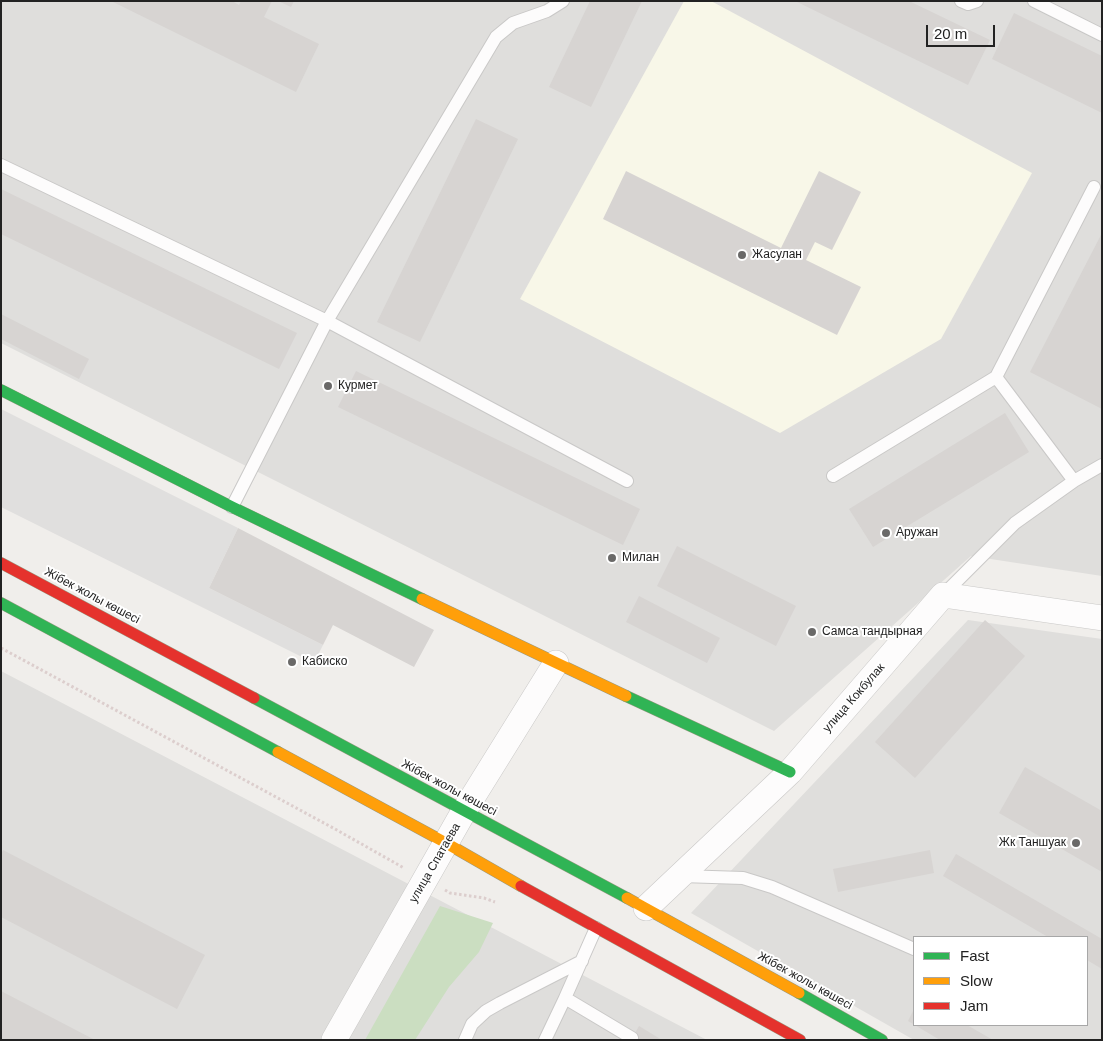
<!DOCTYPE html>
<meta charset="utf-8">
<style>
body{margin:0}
#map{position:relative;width:1103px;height:1041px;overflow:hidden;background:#f0eeeb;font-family:Helvetica,sans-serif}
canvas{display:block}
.frame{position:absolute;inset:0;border:2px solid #222;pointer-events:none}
.legend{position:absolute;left:913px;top:936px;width:175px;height:90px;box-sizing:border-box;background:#fff;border:1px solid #a7a7a7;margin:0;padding:6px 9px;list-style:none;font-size:15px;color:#222}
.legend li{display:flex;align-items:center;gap:10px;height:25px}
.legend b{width:25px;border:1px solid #a7a7a7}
.scale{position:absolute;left:926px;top:25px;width:69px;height:22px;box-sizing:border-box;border:2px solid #222;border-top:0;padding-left:6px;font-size:15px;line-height:18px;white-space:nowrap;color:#222;-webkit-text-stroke:4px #fff;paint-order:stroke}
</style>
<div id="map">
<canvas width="1103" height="1041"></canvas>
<div class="frame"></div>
<ul class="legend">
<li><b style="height:6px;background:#30b455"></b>Fast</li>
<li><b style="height:6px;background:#ff9f0a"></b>Slow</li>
<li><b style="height:6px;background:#e5322d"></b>Jam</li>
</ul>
<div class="scale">20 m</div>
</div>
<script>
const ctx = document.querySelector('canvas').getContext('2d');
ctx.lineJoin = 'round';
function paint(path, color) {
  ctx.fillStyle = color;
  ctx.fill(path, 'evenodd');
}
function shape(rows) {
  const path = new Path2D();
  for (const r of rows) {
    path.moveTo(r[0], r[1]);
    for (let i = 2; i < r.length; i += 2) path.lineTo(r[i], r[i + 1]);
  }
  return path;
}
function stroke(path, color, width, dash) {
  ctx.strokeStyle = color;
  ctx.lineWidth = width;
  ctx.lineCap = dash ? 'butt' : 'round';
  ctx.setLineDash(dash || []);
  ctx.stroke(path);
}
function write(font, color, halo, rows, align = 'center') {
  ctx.font = font + ' Helvetica,sans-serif';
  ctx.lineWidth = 4;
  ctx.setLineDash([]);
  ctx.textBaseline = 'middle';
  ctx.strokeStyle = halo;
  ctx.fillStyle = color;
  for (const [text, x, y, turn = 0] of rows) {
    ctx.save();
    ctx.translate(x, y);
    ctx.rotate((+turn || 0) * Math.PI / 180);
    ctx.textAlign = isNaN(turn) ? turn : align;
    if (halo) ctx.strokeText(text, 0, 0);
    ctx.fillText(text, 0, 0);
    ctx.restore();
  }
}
paint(shape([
 [1,1,1102,1,1102,576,971,556,774,731,1,343],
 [968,620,1102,639,1102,1040,914,1040,691,913],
 [914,937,1087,937,1087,1025,914,1025],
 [1,671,707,1040,1,1040]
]), '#dfdedc');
paint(shape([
 [684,1,711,1,1032,173,941,339,780,433,520,299]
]), '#f8f7e8');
paint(shape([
 [440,906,493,923,479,952,449,987,415,1040,365,1040]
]), '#cbdec1');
paint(shape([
 [1,409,238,528,209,588,323,645,314,663,1,507]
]), '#e0dfde');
paint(shape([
 [111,1,232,1,239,5,241,1,272,1,264,17,319,44,296,92],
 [278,1,294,1,291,7],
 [590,1,642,1,591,107,549,87],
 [795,1,909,1,990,40,968,85],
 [1014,13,1102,56,1102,113,992,59],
 [476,119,518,139,420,342,377,322],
 [626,171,781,248,819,171,861,192,832,250,815,242,806,260,861,287,837,335,603,219],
 [1,189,297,333,279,369,1,234],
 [1102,233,1102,409,1030,372],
 [1,314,89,359,79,379,1,339],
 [356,371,640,509,623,545,338,407],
 [1005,413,1029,452,873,547,849,509],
 [238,528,434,630,414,667,333,625,323,645,209,588],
 [677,546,796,606,776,646,657,586],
 [639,596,720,638,707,663,626,622],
 [985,620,1025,656,915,778,875,742],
 [1025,767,1102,811,1102,872,999,813],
 [3,850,205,955,177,1009,1,917,1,854],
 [930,850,934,873,838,892,833,869],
 [956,854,1102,939,1102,969,1087,960,1087,937,1048,937,943,876],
 [1,991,95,1040,1,1040],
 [914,1009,914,1025,967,1025,993,1040,940,1040,908,1021],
 [639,1026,662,1040,631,1040]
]), '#d7d4d2');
const lane = shape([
 [961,1,968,4,977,1],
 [1034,1,1102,35],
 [1,165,327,321,627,481],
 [833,476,996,377],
 [1074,481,996,377,1094,187],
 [232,507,327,321,496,37,513,23,547,11,563,1],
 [943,595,1015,523,1074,481,1102,465],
 [681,876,743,878,772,887,914,949],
 [596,928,565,998,632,1038],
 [465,1040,472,1024,486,1011,500,1003,582,961],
 [545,1040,565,998]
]);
const street = shape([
 [646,908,790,772,943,595,1102,618],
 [334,1040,464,811,556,663]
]);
const fast = shape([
 [1,390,232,507,422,599],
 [1,603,278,752],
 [626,696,790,772],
 [254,698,627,898],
 [799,993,882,1040]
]);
const slow = shape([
 [422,599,626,696],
 [278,752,446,843,521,886],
 [627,898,799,993]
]);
const jam = shape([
 [1,563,254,698],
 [521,886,800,1040]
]);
stroke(lane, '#c9c8c7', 14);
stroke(street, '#c9c8c7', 26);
stroke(fast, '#999a82', 12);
stroke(slow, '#999a82', 12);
stroke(jam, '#999a82', 12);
stroke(shape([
 [1,648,335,829,404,868],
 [445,890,450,893,484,898,495,902]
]), '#dccecd', 3, [2.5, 2.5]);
stroke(lane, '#fdfcfc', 12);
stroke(street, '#fdfcfc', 25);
stroke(fast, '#30b455', 11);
stroke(slow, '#ff9f0a', 11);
stroke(jam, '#e5322d', 11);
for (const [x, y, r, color] of [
 [742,255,5,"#6a6968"],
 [328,386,5,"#6a6968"],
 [886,533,5,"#6a6968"],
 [612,558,5,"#6a6968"],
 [812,632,5,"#6a6968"],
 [292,662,5,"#6a6968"],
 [1076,843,5,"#6a6968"]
]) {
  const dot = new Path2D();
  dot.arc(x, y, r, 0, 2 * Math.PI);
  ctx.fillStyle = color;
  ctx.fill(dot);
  stroke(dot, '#fff', 2);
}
write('12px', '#222', '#fff', [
 ["Жасулан",752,255],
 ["Курмет",338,386],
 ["Аружан",896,533],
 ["Милан",622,558],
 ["Самса тандырная",822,632],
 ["Кабиско",302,662],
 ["Жк Таншуак",1066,843,"right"]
], 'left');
write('12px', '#222', '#fff', [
 ["Жібек жолы көшесі",92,596,28],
 ["улица Кокбулак",854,698,-49],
 ["Жібек жолы көшесі",449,788,28],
 ["улица Спатаева",435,863,-60],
 ["Жібек жолы көшесі",805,981,29]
]);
</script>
